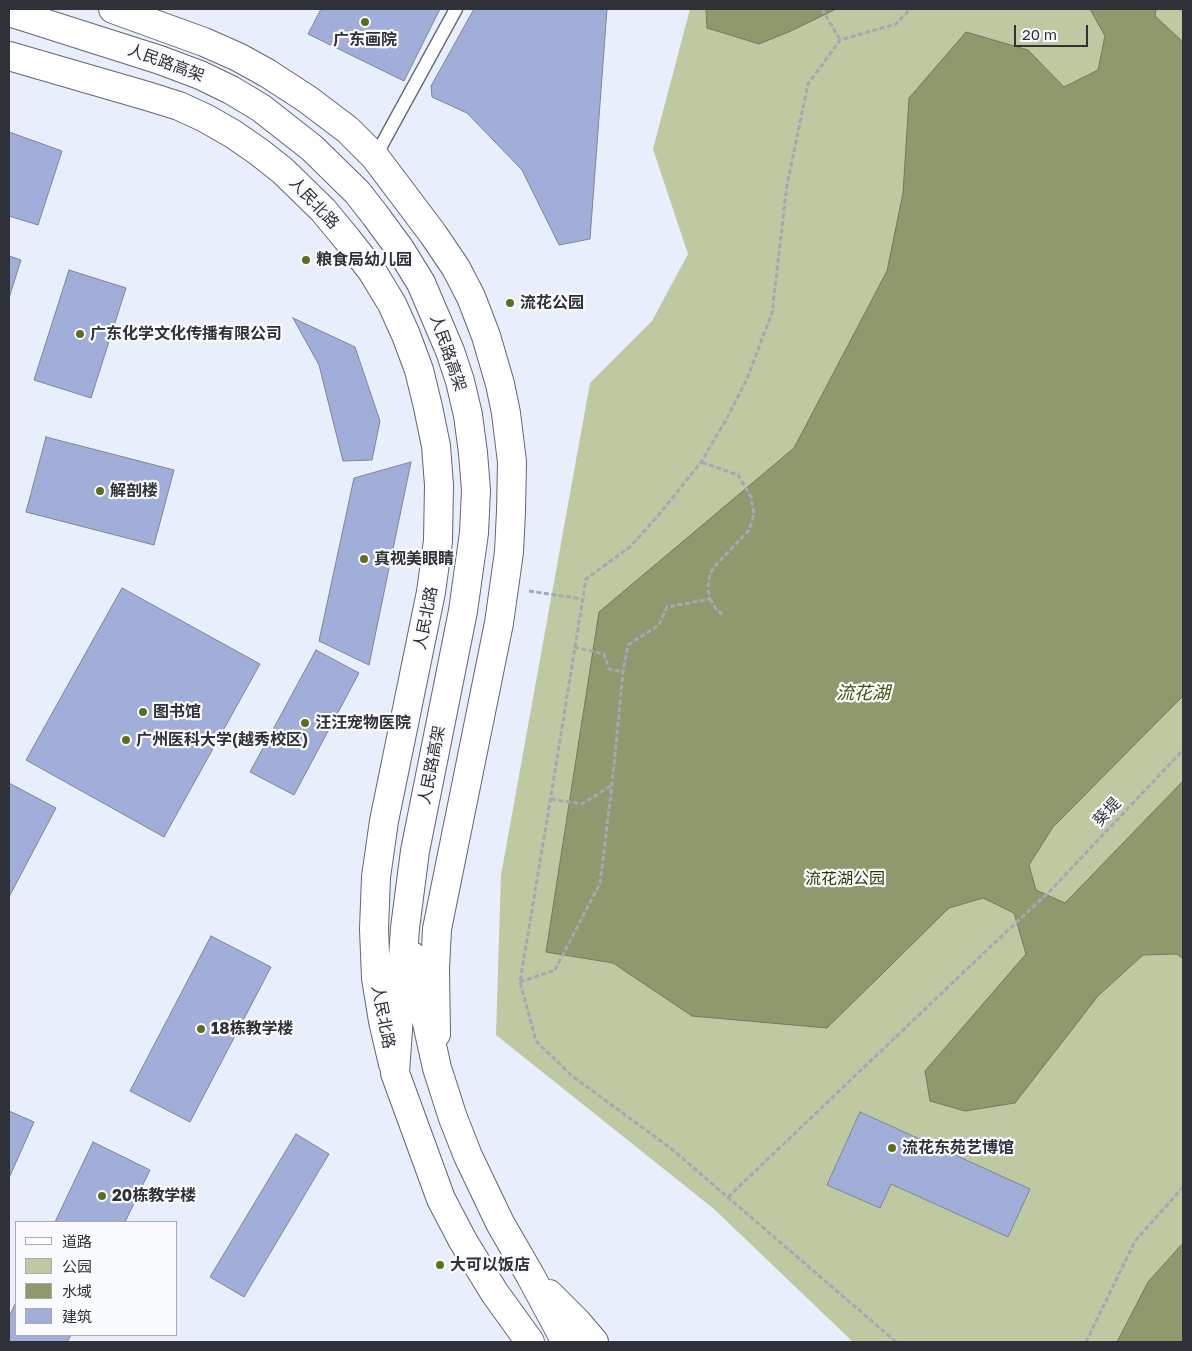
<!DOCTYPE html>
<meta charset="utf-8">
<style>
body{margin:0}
#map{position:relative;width:1192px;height:1351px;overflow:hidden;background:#e9eefc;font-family:"Golos Text","Noto Sans SC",sans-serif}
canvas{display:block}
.frame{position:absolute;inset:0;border:10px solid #2f3138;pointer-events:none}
.legend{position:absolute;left:15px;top:1221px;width:162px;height:115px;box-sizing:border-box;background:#fafbff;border:1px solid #a9aaaf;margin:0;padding:6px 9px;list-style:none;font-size:15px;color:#2f3138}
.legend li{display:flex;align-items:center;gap:10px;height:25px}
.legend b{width:25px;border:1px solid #a9aaaf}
.scale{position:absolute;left:1014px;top:25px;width:74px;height:22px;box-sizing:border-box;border:2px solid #2f3138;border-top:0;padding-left:6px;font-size:15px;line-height:18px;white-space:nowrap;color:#2f3138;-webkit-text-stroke:4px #fafbff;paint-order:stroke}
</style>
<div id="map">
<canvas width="1192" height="1351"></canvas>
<div class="frame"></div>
<ul class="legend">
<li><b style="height:6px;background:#fff"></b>道路</li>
<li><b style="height:14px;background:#bec9a2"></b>公园</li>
<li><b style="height:14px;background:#8e996e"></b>水域</li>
<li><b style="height:14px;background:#a1aed9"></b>建筑</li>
</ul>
<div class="scale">20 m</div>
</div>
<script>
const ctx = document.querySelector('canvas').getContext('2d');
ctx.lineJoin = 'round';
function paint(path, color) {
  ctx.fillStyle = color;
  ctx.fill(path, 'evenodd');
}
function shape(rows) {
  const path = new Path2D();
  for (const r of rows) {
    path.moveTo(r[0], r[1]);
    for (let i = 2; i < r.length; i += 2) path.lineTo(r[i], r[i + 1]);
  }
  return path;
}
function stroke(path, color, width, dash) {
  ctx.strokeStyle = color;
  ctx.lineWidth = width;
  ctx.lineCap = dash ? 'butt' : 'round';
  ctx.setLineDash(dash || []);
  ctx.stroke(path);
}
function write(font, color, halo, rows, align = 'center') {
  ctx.font = font + ' "Golos Text","Noto Sans SC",sans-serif';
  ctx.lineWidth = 4.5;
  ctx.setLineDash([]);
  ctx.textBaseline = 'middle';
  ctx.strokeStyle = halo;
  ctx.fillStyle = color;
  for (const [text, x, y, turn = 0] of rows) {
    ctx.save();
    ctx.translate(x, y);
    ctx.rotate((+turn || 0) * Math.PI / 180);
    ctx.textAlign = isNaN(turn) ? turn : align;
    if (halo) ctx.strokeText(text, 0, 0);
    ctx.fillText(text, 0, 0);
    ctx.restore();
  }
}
paint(shape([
 [690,9,1183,9,1183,1342,853,1342,714,1209,496,1035,501,875,590,383,652,321,688,254,653,149]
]), '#bec9a2');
const water = shape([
 [706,9,836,9,791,31,759,44,707,28,706,9],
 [1090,9,1156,9,1155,16,1183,42,1183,696,1053,827,1029,865,1036,890,1065,903,1183,781,1183,959,1177,954,1143,955,1098,996,1015,1103,965,1111,930,1101,925,1071,1026,954,1014,913,983,898,949,908,827,1028,692,1016,613,963,546,952,599,612,794,448,887,271,903,193,909,98,966,32,1028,50,1064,87,1098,70,1105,36,1090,9],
 [1183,1243,1183,1342,1117,1342,1148,1282,1183,1243]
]);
paint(water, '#8e996e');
stroke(water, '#727a5e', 1);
const building = shape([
 [321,9,440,9,404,81,308,34,321,9],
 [474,9,607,9,590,239,559,245,522,170,467,113,432,97,431,86,474,9],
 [9,132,62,151,38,225,9,216,9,132],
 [9,256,21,260,9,298,9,256],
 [69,270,126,288,91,398,34,380,69,270],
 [293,318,355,347,380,421,372,460,343,461,319,365,293,318],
 [46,437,174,470,154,545,26,512,46,437],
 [411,462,369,665,319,641,354,478,411,462],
 [122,588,260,664,164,837,26,760,122,588],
 [316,650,359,673,294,795,250,772,316,650],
 [9,783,56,808,9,897,9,783],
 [211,936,271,967,190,1122,130,1091,211,936],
 [9,1111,34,1122,9,1178,9,1111],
 [860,1112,1030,1189,1008,1237,891,1184,880,1208,827,1185,860,1112],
 [296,1134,329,1154,244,1297,210,1277,296,1134],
 [93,1142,150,1170,125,1222,55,1222,93,1142],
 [16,1302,16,1335,71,1335,67,1342,9,1342,9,1317,16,1302]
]);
paint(building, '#a1aed9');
stroke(building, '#7f8494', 1);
const lane = shape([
 [375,157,456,9]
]);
const secondary = shape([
 [113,9,204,42,238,57,267,73,307,99,348,130,375,157,433,234,456,268,471,297,486,336,500,384,506,413,512,462,511,511,509,552,499,623,437,929,435,969,436,1034],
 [9,56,147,96,179,106,205,118,233,134,259,152,283,171,323,210,347,239,372,271,392,304,406,335,419,370,428,407,436,446,439,485,438,541,431,592,384,821,376,877,374,929,376,978,383,1021,393,1064]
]);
const primary = shape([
 [9,12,160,60,200,75,231,90,261,108,312,148,357,192,375,215,400,249,421,283,450,351,460,381,468,415,473,453,476,490,474,533,463,611,415,851,405,928,395,1073,441,1199,463,1241,494,1292,530,1342],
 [412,956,437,1068,453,1118,468,1156,500,1223,530,1275,566,1342],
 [549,1294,577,1322,594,1342]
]);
stroke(lane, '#616675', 15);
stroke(secondary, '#616675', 30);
stroke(primary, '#616675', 30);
stroke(shape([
 [822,9,840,40],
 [529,591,582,599],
 [574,647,604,654,609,669,623,672],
 [551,799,582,804,612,785],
 [520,982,555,970],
 [728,1197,988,949,1050,891,1183,750],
 [896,1342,673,1150,571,1075,536,1041,520,982,549,808,586,579,631,546,662,511,701,462,726,420,747,379,772,313,787,185,808,84,840,40,896,24,910,9],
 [1086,1342,1135,1241,1183,1187]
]), '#a4a8b4', 3, [5, 2.5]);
stroke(lane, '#fff', 12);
stroke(secondary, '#fff', 28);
stroke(primary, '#fff', 28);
stroke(shape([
 [710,599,716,609,723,615],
 [555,970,600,883,612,785,623,672,628,645,659,625,667,607,710,599,708,589,710,573,717,564,749,530,754,514,751,497,738,475,701,462]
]), '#a4a8b4', 3, [5, 2.5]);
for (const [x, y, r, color] of [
 [365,22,5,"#5e6f1b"],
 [306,260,5,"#5e6f1b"],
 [510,303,5,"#5e6f1b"],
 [80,334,5,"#5e6f1b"],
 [100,491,5,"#5e6f1b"],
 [364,559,5,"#5e6f1b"],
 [143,712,5,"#5e6f1b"],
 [305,723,5,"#5e6f1b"],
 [126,740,5,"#5e6f1b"],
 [201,1029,5,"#5e6f1b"],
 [892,1148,5,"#5e6f1b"],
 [102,1196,5,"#5e6f1b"],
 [440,1265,5,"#5e6f1b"]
]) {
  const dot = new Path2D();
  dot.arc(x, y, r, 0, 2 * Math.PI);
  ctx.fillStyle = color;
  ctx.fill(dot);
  stroke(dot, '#fafbff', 2);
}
write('bold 16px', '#2f3138', '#fafbff', [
 ["广东画院",365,40,"center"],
 ["粮食局幼儿园",316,260],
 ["流花公园",520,303],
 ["广东化学文化传播有限公司",90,334],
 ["解剖楼",110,491],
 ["真视美眼睛",374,559],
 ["图书馆",153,712],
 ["汪汪宠物医院",315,723],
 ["广州医科大学(越秀校区)",136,740],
 ["18栋教学楼",211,1029],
 ["流花东苑艺博馆",902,1148],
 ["20栋教学楼",112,1196],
 ["大可以饭店",450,1265]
], 'left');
write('16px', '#2f3138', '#fafbff', [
 ["人民路高架",166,63,20],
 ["人民北路",314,203,47],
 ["人民路高架",448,353,71],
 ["人民北路",426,618,-79],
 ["人民路高架",432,765,-79],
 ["葵堤",1107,812,-47],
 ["人民北路",383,1017,79]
]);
write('16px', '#2e3802', '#fafbff', [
 ["流花湖公园",845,879]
]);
write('italic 18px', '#435107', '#fafbff', [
 ["流花湖",863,693]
]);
</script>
